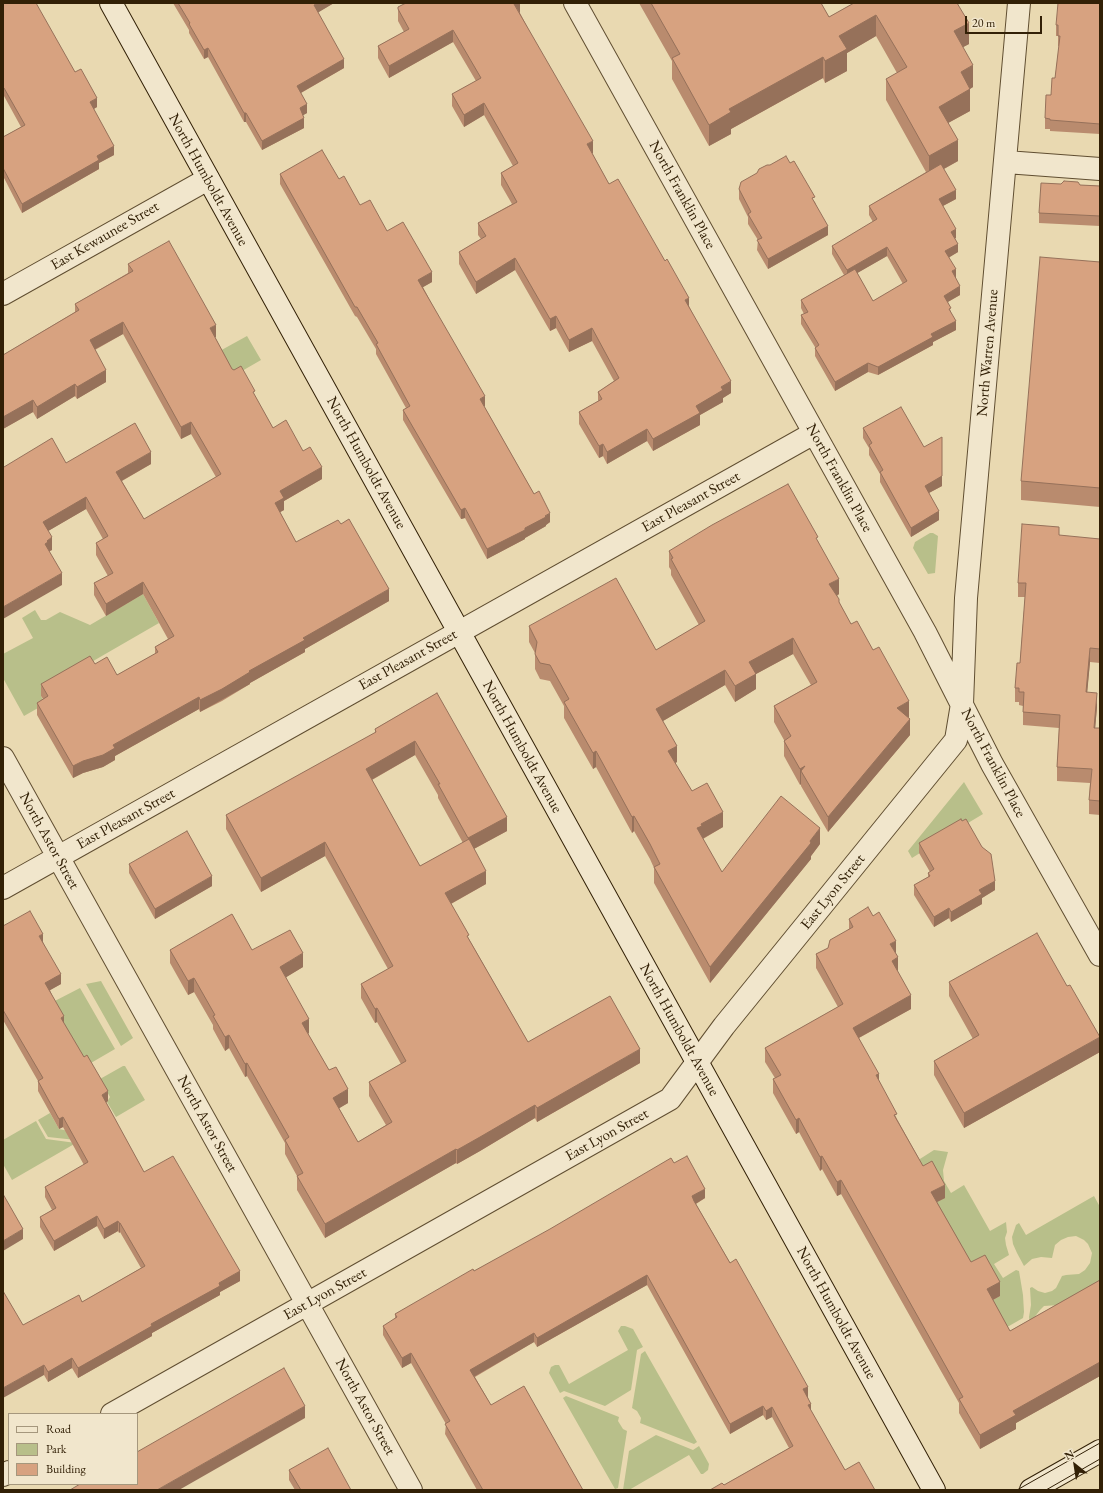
<!DOCTYPE html>
<style>
body{margin:0}
#map{position:relative;width:1103px;height:1493px;overflow:hidden;background:#e9d9b1;font-family:"EB Garamond",serif}
canvas{display:block}
.frame{position:absolute;inset:0;border:4px solid #322006;pointer-events:none}
.legend{position:absolute;left:8px;top:1413px;width:130px;height:72px;box-sizing:border-box;background:#f1e6cc;border:1px solid #a5977d;margin:0;padding:5px 7px;list-style:none;font-size:12px;color:#322006}
.legend li{display:flex;align-items:center;gap:8px;height:20px}
.legend b{width:20px;border:1px solid #a5977d}
.north{position:absolute;left:1055px;top:1445px;width:40px;height:40px;-webkit-text-stroke:3px #f1e6cc;paint-order:stroke;rotate:330deg;font-size:11px;font-weight:700;line-height:16px;text-align:center;color:#322006}
.north::after{content:'';display:block;margin:auto;width:14px;height:18px;background:#322006;clip-path:polygon(50% 0,100% 100%,50% 72%,0 100%)}
.scale{position:absolute;left:965px;top:16px;width:77px;height:18px;box-sizing:border-box;border:2px solid #322006;border-top:0;padding-left:5px;font-size:12px;line-height:14px;white-space:nowrap;color:#322006;-webkit-text-stroke:3px #f1e6cc;paint-order:stroke}
</style>
<div id="map">
<canvas width="1103" height="1493"></canvas>
<div class="frame"></div>
<ul class="legend">
<li><b style="height:5px;background:#f1e6cc"></b>Road</li>
<li><b style="height:11px;background:#b8bf8a"></b>Park</li>
<li><b style="height:11px;background:#d7a280"></b>Building</li>
</ul>
<div class="north">N</div>
<div class="scale">20 m</div>
</div>
<script>
const ctx = document.querySelector('canvas').getContext('2d');
ctx.lineJoin = 'round';
function paint(path, color) {
  ctx.fillStyle = color;
  ctx.fill(path, 'evenodd');
}
function shape(rows) {
  const path = new Path2D();
  for (const r of rows) {
    path.moveTo(r[0], r[1]);
    for (let i = 2; i < r.length; i += 2) path.lineTo(r[i], r[i + 1]);
  }
  return path;
}
function stroke(path, color, width, dash) {
  ctx.strokeStyle = color;
  ctx.lineWidth = width;
  ctx.lineCap = dash ? 'butt' : 'round';
  ctx.setLineDash(dash || []);
  ctx.stroke(path);
}
function write(font, color, halo, rows, align = 'center') {
  ctx.font = font + ' "EB Garamond",serif';
  ctx.lineWidth = 4;
  ctx.setLineDash([]);
  ctx.textBaseline = 'middle';
  ctx.strokeStyle = halo;
  ctx.fillStyle = color;
  for (const [text, x, y, turn = 0] of rows) {
    ctx.save();
    ctx.translate(x, y);
    ctx.rotate((+turn || 0) * Math.PI / 180);
    ctx.textAlign = isNaN(turn) ? turn : align;
    if (halo) ctx.strokeText(text, 0, 0);
    ctx.fillText(text, 0, 0);
    ctx.restore();
  }
}
paint(shape([
 [247,336,261,360,183,405,207,358],
 [930,533,933,533,938,536,935,573,928,574,913,548,915,542],
 [143,594,159,623,88,664,41,696,45,704,24,716,3,678,3,654,33,638,22,618,35,610,41,620,46,620,60,612,90,625],
 [964,782,983,814,968,823,965,821,931,846,912,858,908,851],
 [101,981,133,1038,121,1046,86,984],
 [80,988,115,1049,84,1067,47,1005],
 [123,1066,125,1066,145,1100,116,1117,107,1102,110,1097,100,1079],
 [50,1113,59,1129,69,1131,76,1140,48,1137,38,1120],
 [36,1121,46,1139,76,1143,12,1180,3,1164,3,1140],
 [934,1150,948,1152,943,1170,944,1181,951,1193,964,1185,990,1231,1006,1222,1007,1232,1005,1238,1006,1245,1009,1255,994,1264,1003,1278,1016,1270,1019,1271,1023,1295,1024,1312,1023,1318,1002,1330,987,1303,1000,1296,971,1276,912,1164],
 [1094,1196,1100,1207,1100,1294,1059,1305,1044,1306,1040,1310,1030,1323,1029,1317,1031,1305,1030,1288,1032,1287,1038,1291,1045,1293,1052,1291,1056,1288,1062,1276,1066,1275,1079,1274,1085,1270,1090,1263,1092,1253,1088,1244,1084,1240,1076,1236,1068,1237,1061,1240,1055,1245,1052,1258,1041,1257,1032,1259,1024,1266,1017,1253,1013,1244,1012,1237,1016,1225,1019,1223,1026,1235],
 [621,1326,625,1326,633,1329,643,1347,637,1350,631,1390,605,1406,564,1391,560,1393,549,1373,551,1367,555,1365,559,1365,569,1384,628,1350,618,1331],
 [645,1351,697,1442,694,1444,640,1423,641,1418,637,1411,632,1408,641,1354],
 [566,1396,619,1417,618,1421,623,1429,627,1431,618,1488,615,1489,563,1398],
 [656,1435,693,1450,699,1446,709,1464,708,1470,703,1474,701,1474,689,1455,629,1490,623,1490,629,1451]
]), '#b8bf8a');
const street = shape([
 [575,3,925,632,992,764,1100,955],
 [1006,162,1100,169],
 [3,294,208,179],
 [3,758,411,1490],
 [3,888,814,433],
 [112,1414,670,1099,724,1026,956,740,962,704,966,598,1019,3],
 [3,1475,9,1472]
]);
const secondary = shape([
 [111,3,934,1490],
 [1031,1490,1100,1451]
]);
stroke(street, '#604e31', 24);
stroke(secondary, '#322006', 24);
stroke(street, '#f1e6cc', 22);
stroke(secondary, '#f1e6cc', 22);
stroke(shape([
 [1017,1490,1100,1443],
 [1046,1490,1100,1459]
]), '#322006', 1);
paint(shape([
 [3,3,75,72,97,107,94,109,114,155,99,163,99,169,22,213,3,176,3,137,21,127,4,96,3,97],
 [173,3,334,3,318,12,344,68,301,93,307,113,303,115,304,128,262,150,246,122,244,122,208,57,204,59,189,33,189,30],
 [520,3,520,13,593,153,592,153,609,184,689,306,731,393,723,398,723,402,700,415,700,425,653,451,647,441,607,464,603,456,599,458,579,424,579,412,598,401,598,392,614,381,592,341,569,352,556,328,550,331,515,270,476,294,459,264,459,252,481,239,478,235,478,223,512,204,501,185,501,173,513,166,484,115,464,127,452,106,452,94,476,81,453,42,389,78,378,58,378,46,404,32,398,21,398,9],
 [639,3,821,3,829,17,854,3,959,3,958,4,969,44,963,47,973,87,970,89,970,111,948,123,958,161,944,169,956,199,943,206,956,238,955,238,958,252,949,257,956,278,955,278,960,295,948,302,956,330,933,342,933,345,878,375,868,372,835,391,815,356,815,347,801,324,801,315,804,314,801,308,801,300,844,275,832,254,832,246,873,222,869,215,869,206,926,172,886,100,886,79,897,73,876,36,847,53,847,71,825,83,823,78,731,129,731,134,709,146,672,79,672,61],
 [887,256,903,284,873,301,857,273],
 [1100,3,1100,134,1050,131,1050,129,1045,129,1045,118,1055,78,1059,46,1058,46,1058,36,1056,36,1056,25],
 [770,165,815,202,828,235,768,269,757,250,758,240,748,224,748,217,739,199,739,189],
 [280,174,339,179,360,205,387,231,432,282,423,287,485,406,484,406,550,522,546,525,546,526,525,538,525,539,487,559,465,518,461,519,403,420,403,410,406,408,376,354,376,349,357,317,355,316,280,184],
 [1061,184,1100,186,1100,226,1039,223,1039,213],
 [1100,262,1100,507,1021,500,1021,481],
 [128,264,216,337,215,337,232,369,255,396,273,428,303,451,322,479,284,501,284,510,280,512,296,542,389,601,305,649,305,652,250,683,250,684,222,701,200,712,199,709,115,756,115,760,103,767,83,773,73,778,37,715,37,703,43,699,41,696,41,684,95,664,117,675,155,654,155,647,168,639,143,594,106,616,94,595,94,583,108,576,96,555,96,543,103,539,86,509,48,531,52,550,49,551,62,585,4,467,66,463,151,464,122,481,144,519,216,477,191,434,181,439,123,334,95,350,106,382,77,399,75,396,37,419,33,412,3,429,3,355,75,312,75,304,128,273],
 [863,428,942,486,929,493,939,520,911,537,880,482,880,474,869,455,869,448,863,438],
 [1059,536,1100,539,1100,663,1090,662,1087,692,1097,707,1095,728,1100,728,1100,815,1089,814,1089,800,1090,783,1057,781,1057,767,1059,728,1023,725,1023,706,1019,705,1019,702,1015,702,1015,688,1020,663,1025,597,1018,597,1018,583],
 [818,541,839,594,837,596,839,602,851,624,909,717,908,718,910,735,828,832,801,786,801,784,800,785,784,756,784,740,774,722,774,706,811,685,793,654,756,674,756,689,735,702,725,685,663,721,677,762,675,763,692,791,723,827,703,839,722,872,820,844,811,856,811,859,710,983,654,883,654,868,650,859,634,831,632,833,596,767,593,769,564,718,564,706,550,681,540,679,535,669,535,653,529,642,529,626,656,650,699,625,671,575,671,570,669,567,669,551],
 [437,693,507,831,474,849,486,884,451,904,469,939,528,1042,640,1063,537,1122,535,1118,480,1151,457,1164,456,1163,325,1238,297,1190,297,1176,285,1154,285,1143,247,1076,245,1077,229,1048,225,1051,213,1029,213,1025,194,992,188,995,170,963,170,950,252,950,303,967,286,977,309,1033,308,1034,348,1103,339,1108,358,1142,386,1125,369,1096,369,1082,401,1064,377,1022,375,1023,361,998,361,984,388,969,325,856,261,892,226,829,226,815,375,733,375,729],
 [415,755,438,795,438,798,463,843,420,866,372,780],
 [919,843,995,890,982,898,982,904,951,922,949,918,934,927,914,895,914,885,928,877,928,873,930,872,919,853],
 [129,864,212,886,155,919,129,873],
 [849,919,896,954,898,971,897,972,911,1009,859,1038,897,1119,923,1166,945,1198,937,1202,971,1262,1000,1296,993,1300,1010,1331,1100,1280,1100,1376,1016,1423,1016,1429,980,1449,959,1413,959,1403,841,1194,837,1196,822,1169,820,1171,799,1132,796,1134,773,1093,773,1079,775,1078,765,1062,765,1048,838,1007,816,968,816,954,828,948,849,929],
 [3,926,43,942,61,984,50,990,64,1024,108,1101,106,1103,144,1172,240,1281,220,1292,220,1295,152,1333,152,1336,78,1378,72,1368,48,1382,44,1375,23,1325,82,1302,141,1268,120,1232,119,1233,118,1231,104,1239,97,1226,54,1251,40,1227,40,1217,52,1210,45,1197,45,1187,84,1165,63,1127,59,1129,38,1091,38,1081,3,1020],
 [949,982,1100,1052,964,1128,934,1075,934,1061,973,1039,949,996],
 [674,1163,705,1198,696,1204,808,1397,811,1411,845,1470,875,1490,724,1485,789,1448,772,1417,766,1420,763,1415,730,1434,647,1285,537,1347,534,1342,475,1377,491,1405,583,1490,477,1490,445,1434,446,1424,411,1363,402,1368,383,1335,383,1326,395,1319,395,1314],
 [289,1470,351,1490,295,1490,289,1480]
]), '#b98b6e');
paint(shape([
 [318,3,334,3,314,15,314,5],
 [517,3,520,3,520,13,514,4],
 [876,15,876,36,847,53,847,71,825,83,825,61,839,36],
 [969,23,969,44,954,52,954,31],
 [453,30,453,42,389,78,389,66],
 [208,48,208,57,204,59,204,50],
 [823,57,823,78,731,129,731,134,709,146,709,125,729,109],
 [344,59,344,68,297,95,297,86],
 [973,65,973,87,961,94,961,72],
 [3,88,4,88,4,96,3,97],
 [970,89,970,111,939,128,939,107],
 [97,98,97,107,90,111,90,102],
 [484,103,484,115,464,127,464,115],
 [307,104,307,113,300,117,300,108],
 [244,113,246,113,246,122,244,122],
 [304,118,304,128,262,150,262,141],
 [958,140,958,161,929,177,929,156],
 [593,141,593,153,587,156,587,144],
 [114,146,114,155,99,163,99,169,22,213,22,204,97,156],
 [956,190,956,199,939,208,939,199],
 [828,226,828,235,768,269,768,259],
 [956,229,956,238,951,241,951,232],
 [958,244,958,252,945,260,945,251],
 [887,247,887,256,847,279,847,270],
 [515,258,515,270,476,294,476,282],
 [956,269,956,278,952,280,952,271],
 [432,272,432,282,418,290,418,280],
 [960,286,960,295,944,304,944,296],
 [689,298,689,310,685,300],
 [556,316,556,328,550,331,550,319],
 [956,321,956,330,933,342,933,345,878,375,878,367,931,334],
 [123,322,123,334,90,352,90,340],
 [216,325,216,337,210,340,210,328],
 [592,328,592,341,569,352,569,340],
 [868,363,868,372,835,391,835,382],
 [106,370,106,382,77,399,77,387],
 [731,381,731,393,723,398,723,402,700,415,700,425,653,451,653,439,721,387],
 [75,384,75,396,37,419,37,407],
 [485,396,485,406,480,409,480,399],
 [33,400,33,412,3,429,3,417],
 [191,422,191,434,181,439,181,427],
 [647,429,647,441,607,464,607,452],
 [942,437,942,486,925,495,925,486],
 [603,444,603,456,599,458,599,446],
 [151,452,151,464,116,484,116,472],
 [322,467,322,479,284,501,284,510,275,515,275,503,280,491],
 [86,497,86,509,43,534,43,522],
 [465,508,465,518,461,519,461,510],
 [939,511,939,520,911,537,911,528],
 [550,513,550,522,546,525,546,526,525,538,525,539,487,559,487,549,525,528],
 [52,537,52,550,48,552,45,544,47,541],
 [62,573,62,585,3,619,3,607],
 [839,579,839,594,829,600,829,584],
 [143,582,143,594,106,616,106,604],
 [389,589,389,601,305,649,305,652,250,683,250,684,200,712,200,700,303,638],
 [793,638,793,654,756,674,756,689,735,702,735,686,749,662],
 [1090,648,1090,662,1086,706,1086,692],
 [725,670,725,685,656,725,656,709],
 [1097,693,1097,707,1094,742,1094,728],
 [199,697,199,709,115,756,115,760,103,767,83,773,73,778,73,766,113,745],
 [909,701,909,717,897,724,897,708],
 [910,719,910,735,828,832,828,817],
 [415,741,415,755,366,783,366,769],
 [677,746,677,762,668,767,668,751],
 [596,751,596,767,593,769,593,753],
 [805,766,801,771,801,784,800,785,800,769],
 [723,812,723,827,702,839,697,828,701,824],
 [634,816,634,831,632,833,632,817],
 [507,817,507,831,468,852,468,838],
 [820,828,820,844,811,856,811,859,710,983,710,967],
 [325,842,325,856,261,892,261,878],
 [486,871,486,884,445,907,445,893],
 [212,876,212,886,155,919,155,909],
 [995,881,995,890,982,898,982,904,951,922,951,912,979,890],
 [949,908,949,918,934,927,934,917],
 [43,934,43,944,39,936],
 [896,941,896,954,890,944],
 [303,953,303,967,280,981,280,967],
 [898,957,898,971,892,975,892,961],
 [61,974,61,984,45,993,45,983],
 [194,978,194,992,188,995,188,981],
 [911,995,911,1009,853,1041,853,1028],
 [377,1008,377,1022,375,1023,375,1009],
 [64,1016,64,1025,61,1018],
 [309,1019,309,1033,302,1037,302,1023],
 [229,1035,229,1048,225,1051,225,1037],
 [1100,1037,1100,1052,964,1128,964,1113],
 [640,1049,640,1063,537,1122,537,1108],
 [247,1063,247,1076,245,1077,245,1064],
 [879,1074,879,1087,876,1075],
 [348,1089,348,1103,333,1112,333,1098],
 [108,1091,108,1101,102,1105,102,1095],
 [535,1105,535,1118,480,1151,457,1164,457,1150],
 [63,1117,63,1127,59,1129,59,1119],
 [799,1118,799,1132,796,1134,796,1120],
 [456,1149,456,1163,325,1238,325,1224],
 [822,1156,822,1169,820,1171,820,1157],
 [841,1180,841,1194,837,1196,837,1182],
 [945,1185,945,1198,931,1205,931,1192],
 [705,1189,705,1198,692,1206,692,1196],
 [97,1216,97,1226,54,1251,54,1241],
 [118,1221,118,1231,104,1239,104,1229],
 [119,1223,120,1223,120,1232,119,1233],
 [23,1229,23,1239,3,1251,3,1241],
 [240,1271,240,1281,220,1292,220,1295,152,1333,152,1336,78,1378,78,1368,219,1283],
 [647,1275,647,1285,537,1347,537,1338],
 [1000,1282,1000,1296,987,1303,987,1289],
 [534,1333,534,1342,470,1379,470,1370],
 [411,1353,411,1363,402,1368,402,1358],
 [72,1358,72,1368,48,1382,48,1372],
 [1100,1362,1100,1376,1016,1423,1016,1429,980,1449,980,1435,1013,1411],
 [44,1365,44,1375,3,1398,3,1388],
 [808,1387,808,1397,803,1399,803,1389],
 [811,1404,811,1413,808,1405],
 [305,1406,305,1418,179,1490,157,1490],
 [763,1406,763,1415,730,1434,730,1424],
 [772,1407,772,1417,766,1420,766,1411]
]), '#96715a');
const building = shape([
 [3,3,36,3,75,72,81,69,97,98,90,102,114,146,97,156,99,160,22,204,3,168,3,137,25,125,4,88,3,88,3,3],
 [178,3,318,3,314,5,344,59,297,86,307,104,300,108,304,118,262,141,246,113,244,113,208,48,204,50,189,24,190,23,178,3],
 [406,3,517,3,514,4,593,141,587,144,609,184,618,179,665,261,667,259,689,298,685,300,731,381,721,387,723,390,696,406,700,413,653,439,647,429,607,452,603,444,599,446,579,412,602,399,598,392,619,378,592,328,569,340,556,316,550,319,515,258,476,282,459,252,486,236,478,223,517,202,501,173,518,163,484,103,464,115,452,94,481,78,453,30,389,66,378,46,409,29,398,9,398,7,406,3],
 [651,3,821,3,829,17,854,3,957,3,969,23,954,31,973,65,961,72,970,89,939,107,958,140,929,156,886,79,907,67,876,15,839,36,847,49,825,61,823,57,729,109,731,112,709,125,672,58,680,54,651,3],
 [1058,3,1100,3,1100,124,1050,120,1050,119,1045,118,1046,95,1051,95,1052,78,1055,78,1060,36,1058,36,1058,25,1056,25,1058,3],
 [322,150,339,179,344,176,360,205,370,200,387,231,403,222,432,272,418,280,485,396,480,399,534,494,539,491,550,513,545,516,546,517,525,528,525,530,487,549,465,508,461,510,403,410,410,406,376,344,378,343,357,307,355,307,280,174,322,150],
 [786,156,790,163,794,161,815,197,812,198,828,226,768,259,757,240,762,238,748,214,751,212,739,189,741,182,757,173,759,169,767,165,770,165,786,156],
 [941,164,956,190,939,199,956,229,951,232,958,244,945,251,956,269,952,271,960,286,944,296,951,308,949,309,956,321,931,334,933,337,878,367,868,363,835,382,815,348,819,345,801,315,808,312,801,300,855,269,873,301,907,281,887,247,847,270,832,246,877,219,869,206,941,164],
 [1064,181,1078,182,1080,185,1100,186,1100,216,1039,213,1041,183,1061,184,1064,181],
 [169,241,216,325,210,328,232,369,234,370,241,366,255,391,253,392,273,428,286,420,303,451,310,447,322,467,280,491,284,498,275,503,296,542,338,520,341,524,349,519,389,589,303,638,305,640,249,671,250,672,222,689,200,700,199,697,113,745,115,748,103,755,83,761,73,766,37,703,48,696,41,684,90,656,95,664,107,657,117,675,158,652,155,647,174,636,143,582,106,604,94,583,113,573,96,543,108,536,86,497,43,522,52,537,47,541,48,542,45,544,62,573,3,607,3,466,4,467,52,438,66,463,135,423,151,452,116,472,144,519,221,474,191,422,181,427,123,322,90,340,106,370,77,387,75,384,37,407,33,400,3,417,3,355,79,310,75,304,133,271,128,264,169,241],
 [1040,257,1100,262,1100,488,1021,481,1040,257],
 [901,407,924,447,942,437,942,476,925,486,939,511,911,528,880,472,883,470,869,445,872,443,863,428,901,407],
 [788,484,818,537,816,538,839,579,829,584,839,599,839,602,851,624,857,621,873,650,879,647,909,701,897,708,910,719,828,817,801,771,805,766,800,769,784,741,791,736,774,706,817,682,793,638,749,662,756,674,735,686,725,670,656,709,677,746,668,751,692,791,707,783,723,812,701,824,702,826,697,828,722,872,781,796,820,828,810,841,811,843,710,967,654,867,660,864,650,844,634,816,632,817,596,751,593,753,564,702,569,699,550,665,540,663,535,654,537,642,529,626,616,578,656,650,705,621,671,559,673,558,669,551,712,525,788,484],
 [1022,524,1059,527,1059,535,1100,539,1100,649,1090,648,1086,692,1097,693,1094,728,1100,728,1100,801,1089,800,1092,769,1057,767,1060,715,1023,712,1024,692,1019,692,1019,688,1015,688,1017,663,1020,663,1026,583,1018,583,1022,524],
 [437,693,507,817,468,838,438,784,440,784,415,741,366,769,420,866,469,839,486,871,445,893,469,935,467,936,528,1042,610,996,640,1049,537,1108,535,1105,480,1137,457,1150,456,1149,325,1224,297,1176,303,1173,285,1140,289,1137,247,1063,245,1064,229,1035,225,1037,213,1016,215,1015,194,978,188,981,170,950,232,914,252,950,290,930,303,953,280,967,309,1019,302,1023,307,1032,329,1070,336,1067,348,1089,333,1098,358,1142,392,1122,369,1082,406,1061,377,1008,375,1009,361,984,393,966,325,842,261,878,226,815,376,732,375,729,437,693],
 [961,819,962,821,966,819,982,847,991,854,995,881,979,890,982,894,951,912,949,908,934,917,914,885,930,876,928,873,934,869,919,843,961,819],
 [187,831,212,876,155,909,129,864,187,831],
 [868,907,873,916,879,912,896,941,890,944,898,957,892,961,911,995,853,1028,879,1074,876,1075,897,1114,894,1115,923,1166,932,1161,945,1185,931,1192,971,1262,985,1255,1000,1282,987,1289,1010,1331,1100,1280,1100,1362,1013,1411,1016,1415,980,1435,959,1399,963,1397,841,1180,837,1182,822,1156,820,1157,799,1118,796,1120,773,1079,781,1075,765,1048,843,1004,816,954,828,948,830,940,853,927,849,919,868,907],
 [30,911,43,934,39,936,61,974,45,983,64,1016,61,1018,84,1057,87,1055,108,1091,102,1095,144,1172,173,1156,240,1271,219,1283,220,1286,151,1324,152,1326,78,1368,72,1358,48,1372,44,1365,3,1388,3,1291,23,1325,79,1295,82,1302,145,1266,120,1223,119,1223,118,1221,104,1229,97,1216,54,1241,40,1217,56,1208,45,1187,88,1162,63,1117,59,1119,38,1081,43,1078,3,1010,3,926,30,911],
 [1037,933,1067,986,1070,985,1100,1037,964,1113,934,1061,979,1035,949,982,1037,933],
 [687,1156,705,1189,692,1196,694,1201,730,1263,736,1259,798,1369,808,1387,803,1389,811,1404,808,1405,845,1470,859,1462,875,1490,710,1490,722,1483,724,1485,793,1446,772,1407,766,1411,763,1406,730,1424,647,1275,537,1338,534,1333,470,1370,491,1405,524,1386,583,1490,483,1490,445,1424,450,1421,411,1353,402,1358,383,1326,397,1317,395,1314,473,1269,474,1271,550,1229,671,1158,674,1163,687,1156],
 [3,1194,23,1229,3,1241,3,1194],
 [284,1368,305,1406,157,1490,70,1490,80,1484,137,1484,137,1452,284,1368],
 [328,1448,351,1490,301,1490,289,1470,328,1448]
]);
paint(building, '#d7a280');
stroke(building, '#96715a', 1);
write('15px', '#322006', '#f1e6cc', [
 ["North Humboldt Avenue",208,180,61],
 ["North Franklin Place",682,195,61],
 ["East Kewaunee Street",105,236,-30],
 ["North Warren Avenue",988,353,-85],
 ["North Humboldt Avenue",366,463,61],
 ["North Franklin Place",839,478,61],
 ["East Pleasant Street",691,502,-29],
 ["East Pleasant Street",408,660,-29],
 ["North Humboldt Avenue",522,747,61],
 ["North Franklin Place",993,763,62],
 ["East Pleasant Street",126,819,-29],
 ["North Astor Street",49,841,61],
 ["East Lyon Street",833,892,-51],
 ["North Humboldt Avenue",679,1030,61],
 ["North Astor Street",207,1124,61],
 ["East Lyon Street",607,1135,-29],
 ["East Lyon Street",325,1294,-29],
 ["North Humboldt Avenue",836,1313,61],
 ["North Astor Street",365,1407,61]
]);
</script>
